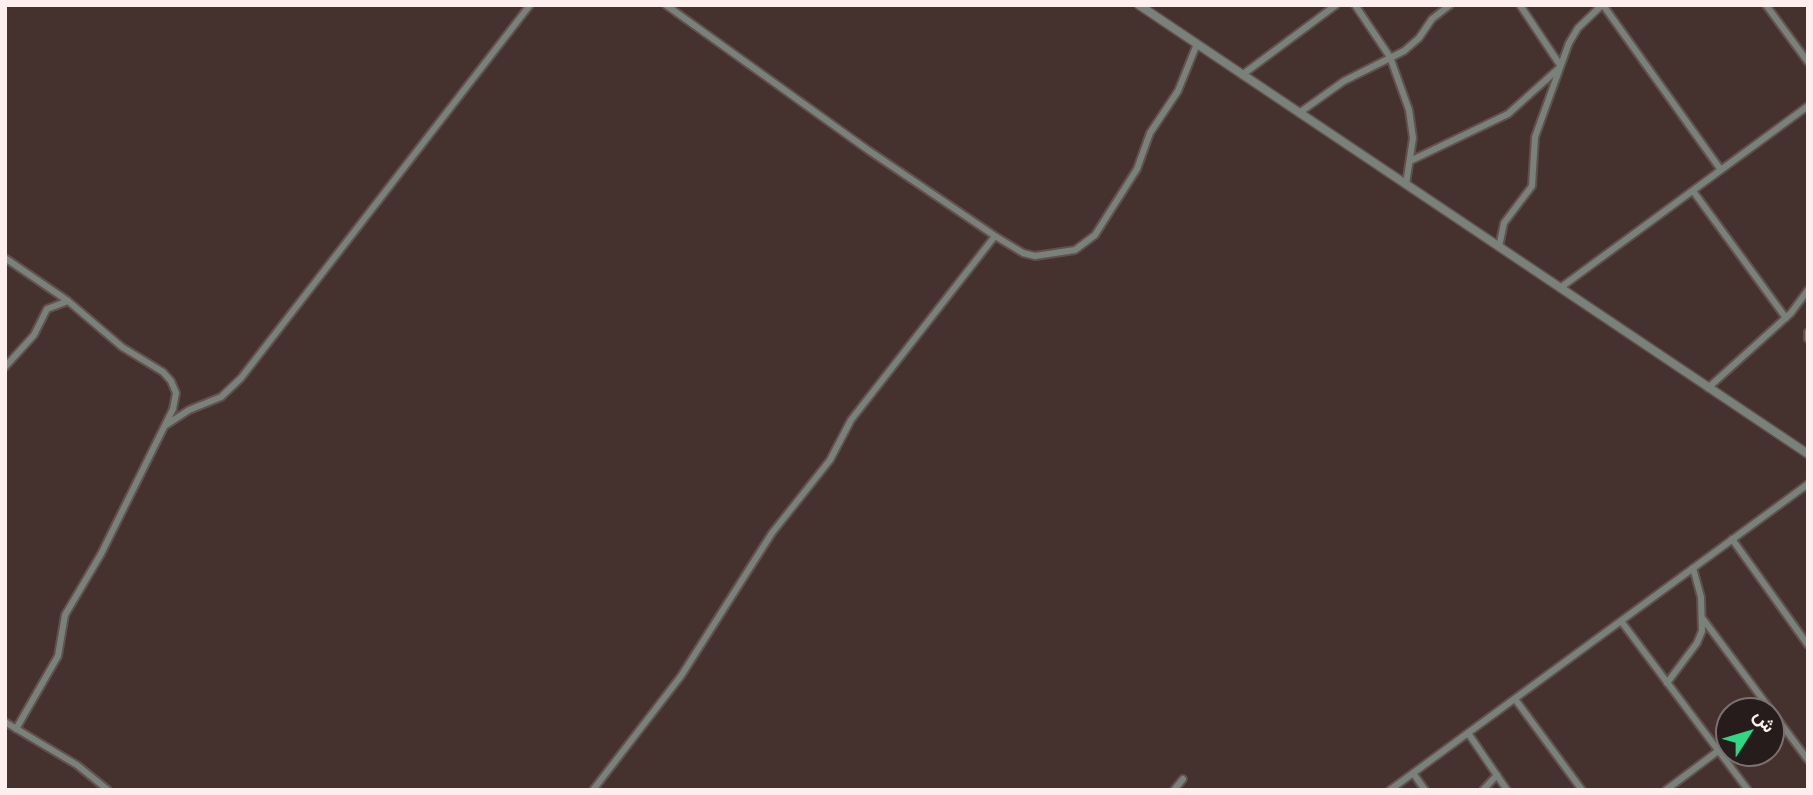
<!DOCTYPE html>
<meta charset="utf-8">
<style>
body{margin:0}
#map{position:relative;width:1813px;height:795px;overflow:hidden;background:#45322e;font-family:"Titillium Web",Vazirmatn,sans-serif}
canvas{display:block}
.frame{position:absolute;inset:0;border:7px solid #fcefed;pointer-events:none}
.north{position:absolute;left:1715px;top:697px;width:70px;height:70px;box-sizing:border-box;background:#251c1b;border:2px solid #7b706f;border-radius:50%;rotate:53deg;font-size:19px;font-weight:700;line-height:28px;text-align:center;color:#fcefed}
.north::after{content:'';display:block;margin:auto;width:24px;height:32px;background:#2fd883;clip-path:polygon(50% 0,100% 100%,50% 72%,0 100%)}
</style>
<div id="map">
<canvas width="1813" height="795"></canvas>
<div class="frame"></div>
<div class="north">ش</div>
</div>
<script>
const ctx = document.querySelector('canvas').getContext('2d');
ctx.lineJoin = 'round';
function shape(rows) {
  const path = new Path2D();
  for (const r of rows) {
    path.moveTo(r[0], r[1]);
    for (let i = 2; i < r.length; i += 2) path.lineTo(r[i], r[i + 1]);
  }
  return path;
}
function stroke(path, color, width, dash) {
  ctx.strokeStyle = color;
  ctx.lineWidth = width;
  ctx.lineCap = dash ? 'butt' : 'round';
  ctx.setLineDash(dash || []);
  ctx.stroke(path);
}
const minor = shape([
 [666,5,868,150,995,236,1023,253,1035,256,1075,250,1095,235,1137,169,1150,133,1178,91,1197,44],
 [1355,5,1390,57,1409,110,1413,138,1406,184],
 [1520,5,1560,65],
 [1603,5,1721,170],
 [1766,5,1808,62],
 [1242,75,1336,5],
 [1299,113,1344,81,1404,51,1419,38,1432,19,1450,5],
 [1410,161,1508,114,1558,69],
 [1693,191,1786,318],
 [1499,247,1504,223,1532,186,1535,137,1569,43,1578,28,1602,5],
 [5,258,68,301],
 [1560,288,1808,106],
 [1808,332,1808,339],
 [5,367,34,335,47,309,68,301,122,347,163,372,171,381,176,393,173,409,101,554,65,615,58,656,16,729],
 [1708,388,1791,313,1808,290],
 [166,425,189,410,221,397,241,378,530,5],
 [1732,539,1808,645],
 [1703,619,1808,760],
 [1621,621,1748,790],
 [1667,683,1697,643,1702,631,1701,597,1693,568],
 [1515,699,1582,790],
 [5,722,77,765,108,790],
 [1468,733,1507,790],
 [1413,773,1425,790],
 [593,790,681,676,772,533,830,460,851,420,995,236],
 [1174,790,1183,779],
 [1390,790,1808,484],
 [1483,790,1497,775],
 [1666,790,1718,751]
]);
const tertiary = shape([
 [1139,5,1808,454]
]);
stroke(minor, '#62504d', 10);
stroke(tertiary, '#62504d', 11);
stroke(minor, '#79817b', 6);
stroke(tertiary, '#79817b', 8);
</script>
